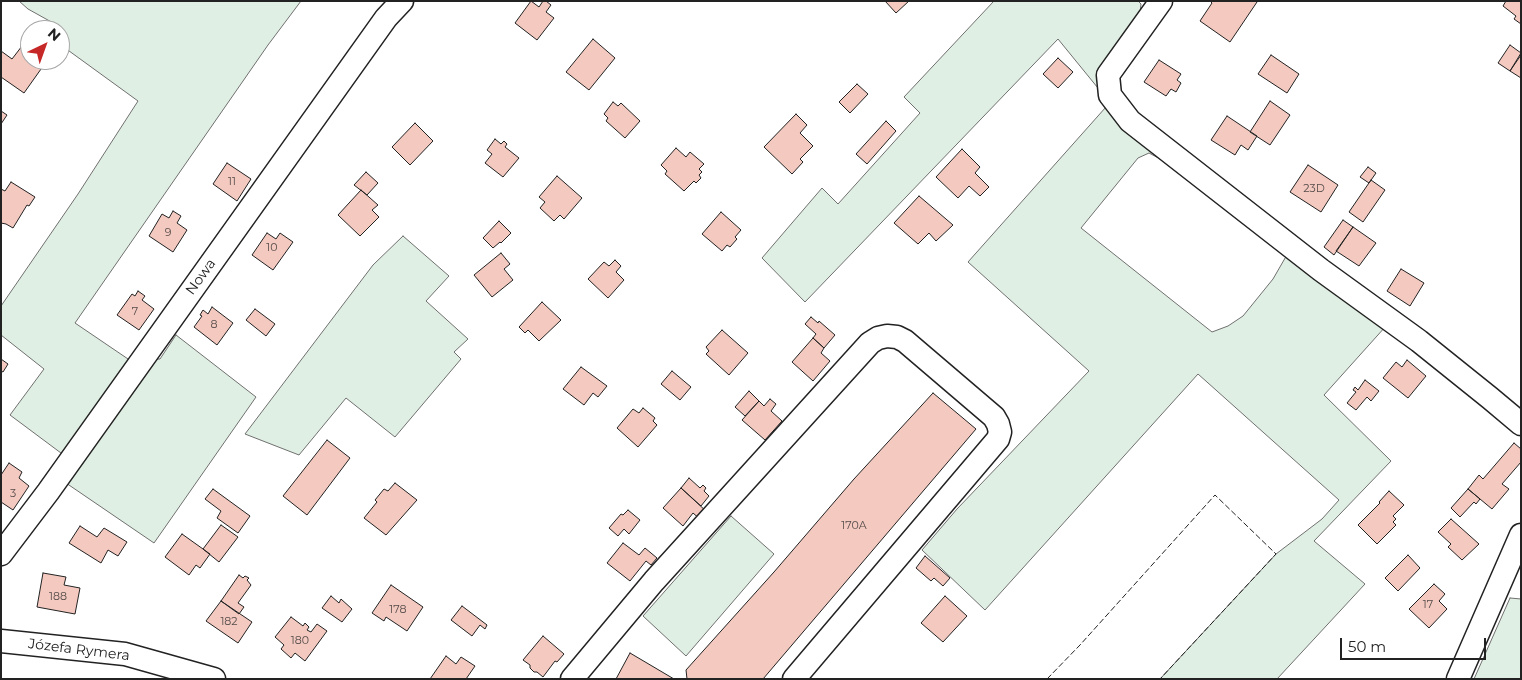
<!DOCTYPE html>
<meta charset="utf-8">
<style>
body{margin:0}
#map{position:relative;width:1522px;height:680px;overflow:hidden;background:#fff;font-family:Montserrat,sans-serif}
canvas{display:block}
.frame{position:absolute;inset:0;border:2px solid #222;pointer-events:none}
.north{position:absolute;left:20px;top:20px;width:50px;height:50px;box-sizing:border-box;background:#fff;border:1px solid #a7a7a7;border-radius:50%;rotate:42deg;font-size:14px;font-weight:700;line-height:20px;text-align:center;color:#222}
.north::after{content:'';display:block;margin:auto;width:18px;height:22px;background:#c62828;clip-path:polygon(50% 0,100% 100%,50% 72%,0 100%)}
.scale{position:absolute;left:1340px;top:638px;width:146px;height:22px;box-sizing:border-box;border:2px solid #222;border-top:0;padding-left:6px;font-size:15px;line-height:18px;white-space:nowrap;color:#222;-webkit-text-stroke:4px #fff;paint-order:stroke}
</style>
<div id="map">
<canvas width="1522" height="680"></canvas>
<div class="frame"></div>
<div class="north">N</div>
<div class="scale">50 m</div>
</div>
<script>
const ctx = document.querySelector('canvas').getContext('2d');
ctx.lineJoin = 'round';
function paint(path, color) {
  ctx.fillStyle = color;
  ctx.fill(path, 'evenodd');
}
function shape(rows) {
  const path = new Path2D();
  for (const r of rows) {
    path.moveTo(r[0], r[1]);
    for (let i = 2; i < r.length; i += 2) path.lineTo(r[i], r[i + 1]);
  }
  return path;
}
function stroke(path, color, width, dash) {
  ctx.strokeStyle = color;
  ctx.lineWidth = width;
  ctx.lineCap = dash ? 'butt' : 'round';
  ctx.setLineDash(dash || []);
  ctx.stroke(path);
}
function write(font, color, halo, rows, align = 'center') {
  ctx.font = font + ' Montserrat,sans-serif';
  ctx.lineWidth = 4;
  ctx.setLineDash([]);
  ctx.textBaseline = 'middle';
  ctx.strokeStyle = halo;
  ctx.fillStyle = color;
  for (const [text, x, y, turn = 0] of rows) {
    ctx.save();
    ctx.translate(x, y);
    ctx.rotate((+turn || 0) * Math.PI / 180);
    ctx.textAlign = isNaN(turn) ? turn : align;
    if (halo) ctx.strokeText(text, 0, 0);
    ctx.fillText(text, 0, 0);
    ctx.restore();
  }
}
const green = shape([
 [19,1,301,1,268,45,75,323,131,361,65,456,10,415,44,369,1,335,1,306,78,194,138,101,65,48,60,35,60,30,58,30,55,24,28,9,19,1],
 [994,1,1138,1,1141,4,1140,14,1102,93,1058,39,805,302,762,258,822,188,838,204,920,113,904,97,994,1],
 [1106,107,1166,162,1149,153,1138,158,1081,228,1212,332,1228,326,1243,316,1273,279,1288,253,1386,326,1324,395,1391,461,1314,541,1365,584,1277,679,1160,679,1276,554,1322,519,1339,500,1198,374,985,610,922,550,957,509,1089,371,968,262,1106,107],
 [403,236,449,276,426,301,468,339,454,352,461,359,395,437,346,398,299,455,245,434,373,265,403,236],
 [176,335,256,397,154,543,66,483,151,359,160,359,176,335],
 [731,516,774,554,686,656,643,616,731,516],
 [1510,598,1521,599,1521,679,1474,679,1510,598]
]);
paint(green, '#e0efe3');
stroke(green, '#6f6f6f', 1);
const building = shape([
 [531,1,539,7,543,1,546,1,551,5,546,12,554,18,537,40,515,23,531,1],
 [885,1,909,1,896,13,885,1],
 [1210,1,1255,1,1257,2,1230,42,1200,21,1212,3,1210,1],
 [1506,1,1521,1,1521,24,1514,19,1516,16,1503,6,1506,1],
 [593,39,615,58,589,90,566,72,593,39],
 [1510,45,1521,53,1510,71,1498,63,1510,45],
 [22,46,30,52,30,60,42,60,46,62,24,93,1,77,1,51,12,59,22,46],
 [1271,55,1299,74,1287,93,1258,74,1271,55],
 [1521,55,1521,78,1510,71,1521,55],
 [1058,58,1073,72,1058,88,1043,74,1058,58],
 [1159,60,1181,74,1177,80,1181,83,1176,92,1171,89,1166,96,1144,82,1159,60],
 [857,84,868,94,850,113,839,102,857,84],
 [1270,101,1290,115,1270,145,1250,132,1270,101],
 [613,102,618,106,621,103,640,121,625,138,606,121,608,118,604,114,613,102],
 [1,111,7,115,1,124,1,111],
 [796,114,807,125,800,133,813,146,800,159,803,162,792,174,764,147,796,114],
 [1227,116,1257,136,1248,150,1241,145,1235,155,1211,140,1227,116],
 [886,121,896,131,867,164,856,154,886,121],
 [415,123,433,141,410,165,392,147,415,123],
 [495,139,501,144,504,141,507,144,505,147,519,158,503,177,485,163,492,154,487,150,495,139],
 [676,148,686,157,690,152,704,164,699,169,702,172,699,175,701,178,696,183,694,181,684,191,665,174,667,171,661,165,676,148],
 [962,149,980,167,975,173,989,187,980,196,969,186,958,198,936,177,962,149],
 [227,163,251,179,237,201,213,184,227,163],
 [1308,165,1338,185,1321,212,1290,192,1308,165],
 [1368,167,1376,173,1369,183,1360,177,1368,167],
 [366,172,378,183,367,195,354,185,366,172],
 [557,176,582,198,564,219,560,215,554,221,540,208,545,202,539,197,557,176],
 [1371,180,1385,190,1363,222,1349,212,1371,180],
 [11,182,35,197,29,206,27,205,13,228,6,224,1,223,1,189,5,191,11,182],
 [361,190,378,205,372,210,379,217,360,236,338,215,361,190],
 [919,196,953,225,936,241,929,233,918,244,894,223,919,196],
 [173,211,181,216,177,223,187,230,173,252,149,236,162,214,169,218,173,211],
 [721,212,741,230,735,237,737,239,730,247,727,245,722,251,702,234,721,212],
 [1343,220,1353,227,1334,255,1324,247,1343,220],
 [499,221,511,233,501,243,500,242,493,248,483,238,499,221],
 [1353,227,1376,243,1359,266,1336,251,1353,227],
 [267,233,276,239,280,233,293,242,273,270,252,255,267,233],
 [501,253,510,264,504,269,513,280,492,297,474,275,501,253],
 [615,260,621,266,616,272,624,280,608,298,588,279,604,262,609,266,615,260],
 [1401,269,1424,283,1410,306,1387,291,1401,269],
 [138,291,145,296,142,300,154,309,139,330,117,315,132,294,135,296,138,291],
 [542,302,561,320,539,341,528,330,525,333,519,327,542,302],
 [212,307,233,323,217,345,194,327,202,316,200,315,203,310,208,314,212,307],
 [255,309,275,324,266,336,246,320,255,309],
 [811,317,818,323,819,321,835,335,824,348,813,338,816,334,805,324,811,317],
 [722,330,748,353,729,375,706,354,709,351,706,347,722,330],
 [813,338,824,348,821,353,830,361,813,381,792,362,813,338],
 [1,359,8,364,3,372,1,371,1,359],
 [1407,360,1426,376,1408,398,1383,378,1396,362,1402,367,1407,360],
 [581,367,607,386,598,397,593,393,584,405,563,389,581,367],
 [672,371,691,387,680,400,661,384,672,371],
 [1365,380,1379,391,1371,401,1367,397,1356,410,1347,403,1356,392,1353,390,1355,387,1358,390,1365,380],
 [749,391,759,401,745,416,735,407,749,391],
 [933,393,976,429,763,679,687,679,686,670,774,572,854,479,933,393],
 [770,399,776,404,771,411,782,421,765,440,742,420,759,401,764,406,770,399],
 [643,408,655,418,653,421,657,425,638,447,617,428,633,409,639,413,643,408],
 [327,440,350,458,307,515,283,496,327,440],
 [1514,443,1521,449,1521,462,1502,484,1509,489,1492,509,1468,489,1479,475,1483,479,1514,443],
 [9,463,22,472,19,478,29,486,13,510,1,502,1,475,9,463],
 [689,478,700,488,703,485,706,488,704,491,709,496,701,506,681,488,689,478],
 [395,483,417,500,386,535,364,518,377,502,375,500,384,489,388,491,395,483],
 [681,488,707,512,701,520,693,513,683,526,663,508,681,488],
 [213,489,250,516,238,533,217,518,221,511,205,499,213,489],
 [1468,489,1480,499,1476,504,1474,502,1460,517,1451,508,1468,489],
 [1389,491,1404,505,1393,516,1396,519,1393,522,1396,525,1377,544,1358,525,1380,503,1379,502,1389,491],
 [628,510,640,520,629,534,624,529,618,536,609,528,621,514,623,515,628,510],
 [1451,519,1479,544,1462,560,1448,547,1451,544,1438,532,1451,519],
 [221,525,238,537,219,562,203,549,221,525],
 [80,526,97,537,104,528,127,542,118,556,108,550,101,563,69,543,80,526],
 [182,534,210,554,200,568,196,565,189,575,165,557,182,534],
 [623,543,639,555,645,548,657,558,651,565,646,561,630,581,607,563,623,543],
 [1408,555,1420,568,1398,591,1385,578,1408,555],
 [925,556,950,578,943,586,934,578,931,581,916,568,925,556],
 [43,573,66,577,64,585,80,588,75,614,37,607,43,573],
 [239,575,243,578,245,576,249,578,247,580,251,585,238,603,244,607,239,614,221,601,239,575],
 [1434,584,1445,594,1439,601,1447,609,1429,628,1409,609,1434,584],
 [391,585,423,607,407,631,386,617,384,621,372,613,391,585],
 [331,596,339,603,341,599,352,609,342,622,322,608,331,596],
 [945,596,967,616,943,642,921,623,945,596],
 [221,601,252,622,238,643,206,621,221,601],
 [462,606,487,625,485,629,480,625,472,636,451,620,462,606],
 [291,617,303,626,305,623,309,627,307,630,311,632,317,624,327,631,305,661,295,653,291,658,281,649,284,645,275,637,291,617],
 [543,636,564,654,557,662,555,661,543,677,537,672,534,672,530,668,530,665,523,660,543,636],
 [630,653,674,679,616,679,630,653],
 [446,656,456,664,461,657,475,666,466,679,430,679,446,656]
]);
paint(building, '#f3c9c0');
stroke(building, '#222', 1);
const minor = shape([
 [1161,1,1108,75,1110,95,1130,121,1321,270,1419,341,1490,398,1521,424],
 [1,554,48,492,386,18,402,1],
 [1,641,125,654,214,679],
 [572,679,654,581,870,343,878,338,887,336,897,337,905,341,994,417,998,424,1000,432,998,439,794,679],
 [1458,679,1521,535]
]);
stroke(minor, '#222', 25);
stroke(minor, '#fff', 22);
stroke(shape([
 [1047,679,1080,645,1215,495,1276,554,1160,679]
]), '#222', 1, [6, 2.5]);
write('11px', '#564c4a', null, [
 ["11",232,182],
 ["23D",1314,189],
 ["9",168,233],
 ["10",272,248],
 ["7",135,312],
 ["8",214,325],
 ["3",13,494],
 ["170A",854,526],
 ["188",58,597],
 ["17",1428,605],
 ["178",398,610],
 ["182",229,622],
 ["180",300,641]
]);
write('14px', '#222', '#fff', [
 ["Nowa",201,277,-54],
 ["Józefa Rymera",79,650,7]
]);
</script>
